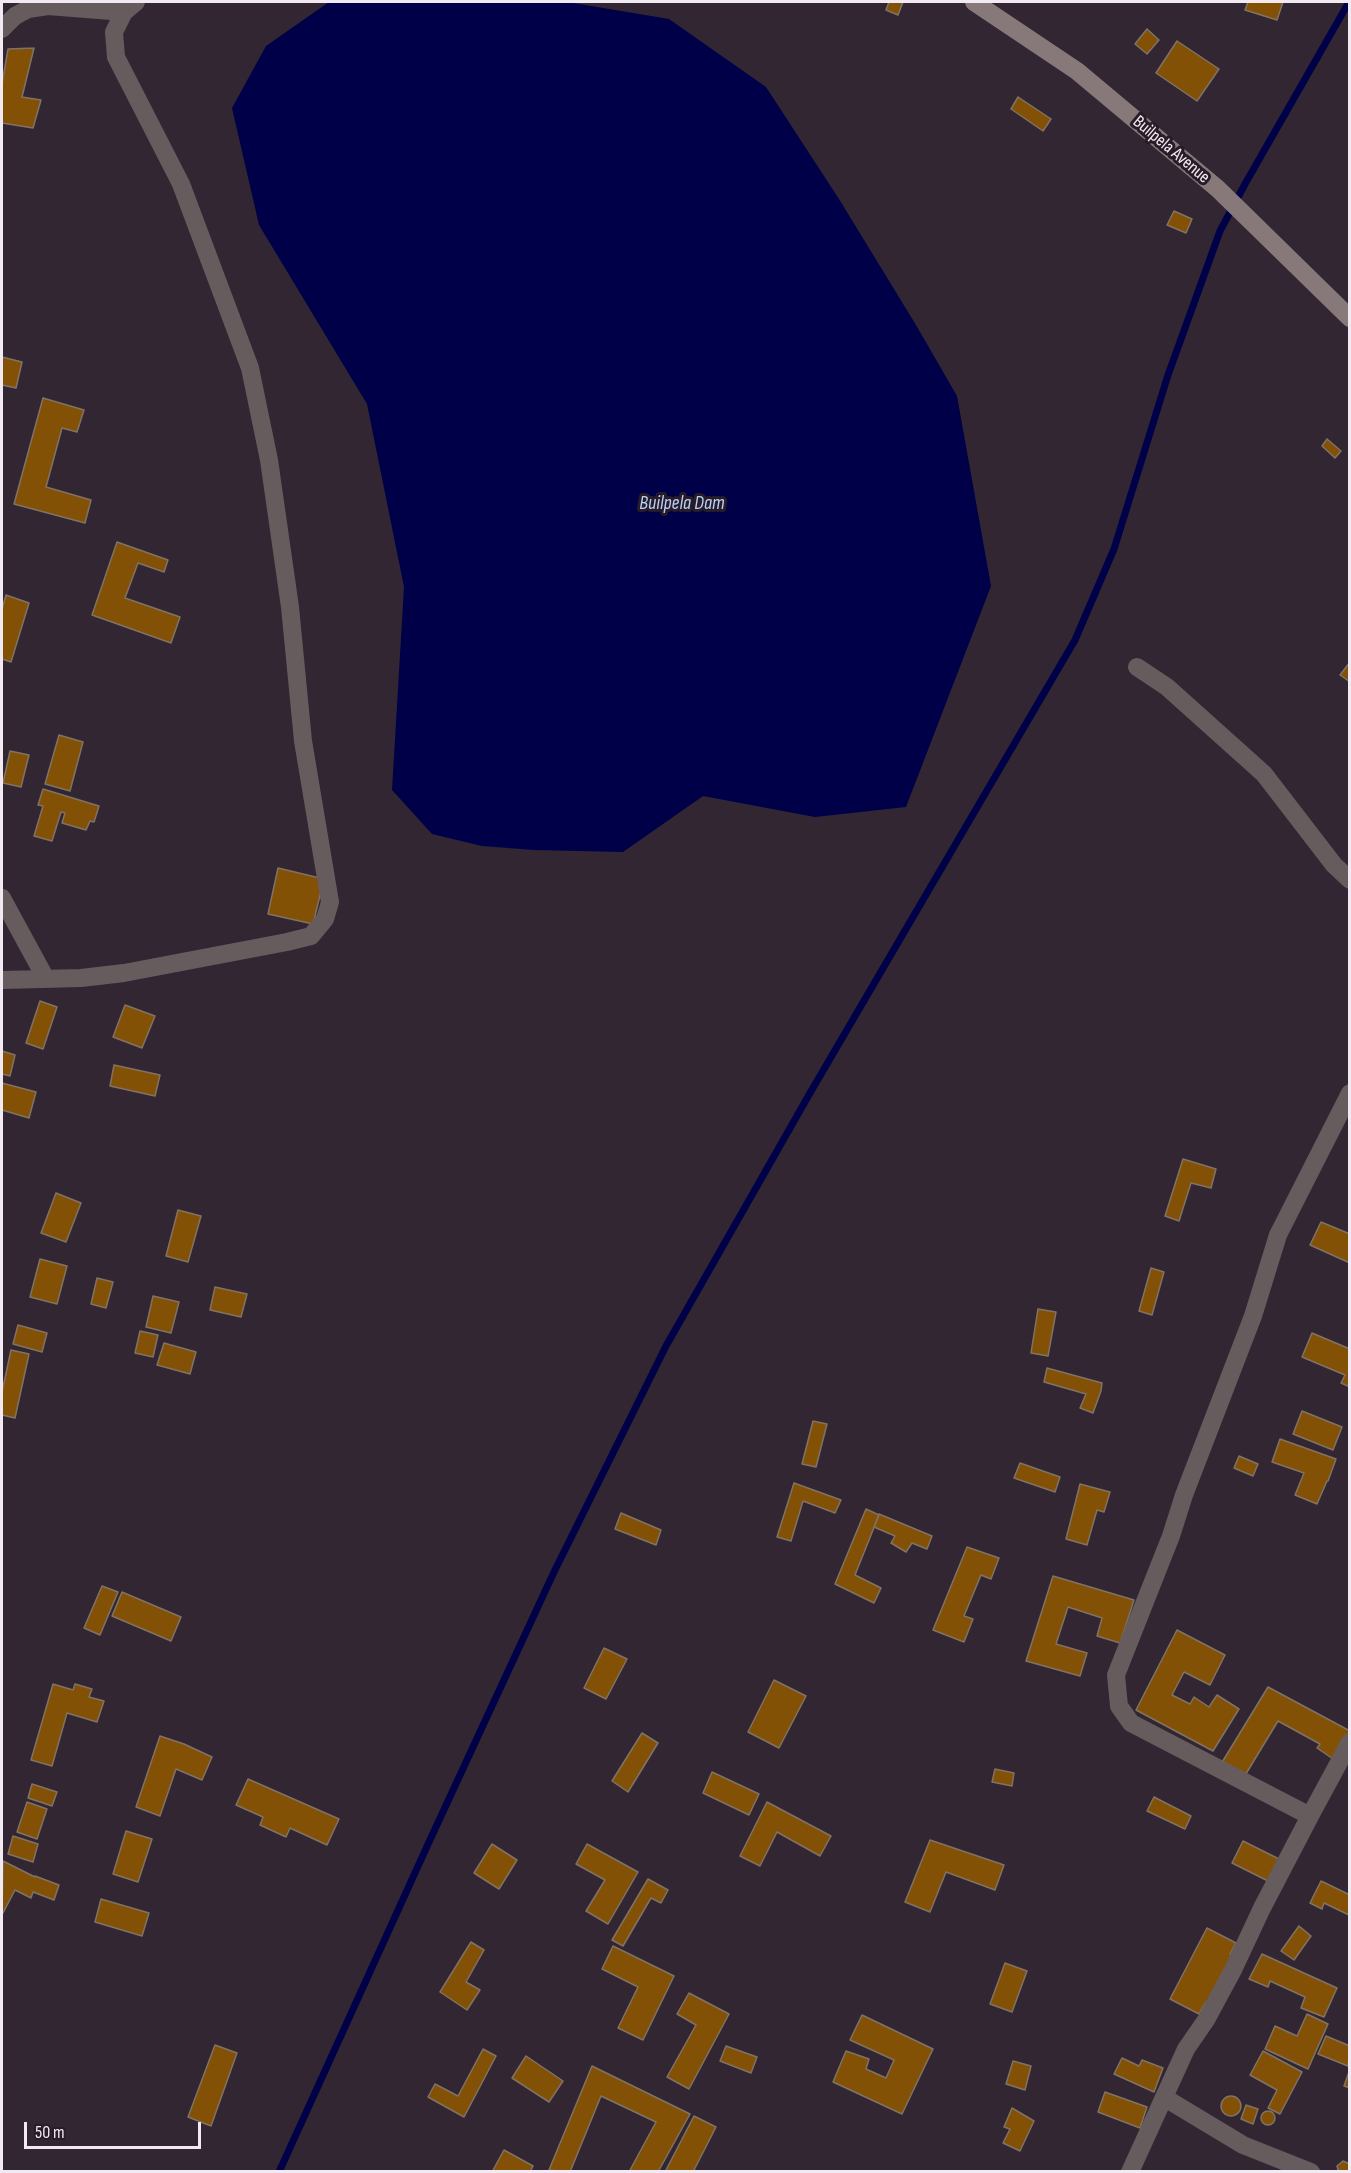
<!DOCTYPE html>
<style>
body{margin:0}
#map{position:relative;width:1351px;height:2173px;overflow:hidden;background:#312632;font-family:"Sofia Sans Condensed",sans-serif}
canvas{display:block}
.frame{position:absolute;inset:0;border:3px solid #f1eaf2;pointer-events:none}
.scale{position:absolute;left:24px;top:2122px;width:177px;height:27px;box-sizing:border-box;border:3px solid #f1eaf2;border-top:0;padding-left:8px;font-size:18px;line-height:21px;white-space:nowrap;color:#f1eaf2;-webkit-text-stroke:4px #271c28;paint-order:stroke}
</style>
<div id="map">
<canvas width="1351" height="2173"></canvas>
<div class="frame"></div>
<div class="scale">50 m</div>
</div>
<script>
const ctx = document.querySelector('canvas').getContext('2d');
ctx.lineJoin = 'round';
function paint(path, color) {
  ctx.fillStyle = color;
  ctx.fill(path, 'evenodd');
}
function shape(rows) {
  const path = new Path2D();
  for (const r of rows) {
    if (r.length === 3) {
      path.moveTo(r[0] + r[2], r[1]);
      path.arc(r[0], r[1], r[2], 0, 2 * Math.PI);
      continue;
    }
    path.moveTo(r[0], r[1]);
    for (let i = 2; i < r.length; i += 2) path.lineTo(r[i], r[i + 1]);
  }
  return path;
}
function stroke(path, color, width, dash) {
  ctx.strokeStyle = color;
  ctx.lineWidth = width;
  ctx.lineCap = dash ? 'butt' : 'round';
  ctx.setLineDash(dash || []);
  ctx.stroke(path);
}
function write(font, color, halo, rows, align = 'center') {
  ctx.font = font + ' "Sofia Sans Condensed",sans-serif';
  ctx.lineWidth = 6;
  ctx.setLineDash([]);
  ctx.textBaseline = 'middle';
  ctx.strokeStyle = halo;
  ctx.fillStyle = color;
  for (const [text, x, y, turn = 0] of rows) {
    ctx.save();
    ctx.translate(x, y);
    ctx.rotate((+turn || 0) * Math.PI / 180);
    ctx.textAlign = isNaN(turn) ? turn : align;
    if (halo) ctx.strokeText(text, 0, 0);
    ctx.fillText(text, 0, 0);
    ctx.restore();
  }
}
paint(shape([
 [329,2,567,2,669,19,766,87,839,199,916,325,957,396,991,586,906,807,815,817,703,796,623,852,534,850,482,846,432,834,392,790,404,587,367,404,259,225,232,108,266,46]
]), '#000048');
stroke(shape([
 [279,2172,429,1842,554,1572,666,1346,810,1093,1075,640,1114,549,1168,375,1220,231,1245,184,1349,2]
]), '#000048', 7);
const building = shape([
 [889,2,903,2,898,15,886,10,889,2],
 [1248,2,1283,2,1277,20,1245,10,1248,2],
 [1147,29,1159,40,1147,54,1135,44,1147,29],
 [1177,41,1219,69,1197,101,1156,73,1177,41],
 [34,48,22,97,41,100,33,128,2,123,2,84,8,49,34,48],
 [1018,97,1051,119,1043,131,1011,109,1018,97],
 [1174,211,1192,219,1186,233,1167,225,1174,211],
 [2,357,22,362,16,388,2,385,2,357],
 [43,398,84,410,77,432,62,428,46,487,91,500,85,523,14,504,43,398],
 [1327,439,1341,451,1335,458,1322,446,1327,439],
 [117,542,168,560,164,572,138,563,125,598,180,617,171,643,92,615,117,542],
 [6,595,29,603,11,662,2,659,2,609,6,595],
 [1350,662,1350,682,1340,675,1350,662],
 [59,735,83,742,70,791,45,784,59,735],
 [10,751,29,755,21,787,3,783,10,751],
 [43,789,99,806,94,822,90,821,86,830,62,823,65,813,61,812,52,841,34,836,43,806,38,805,43,789],
 [278,868,324,879,313,924,268,914,278,868],
 [40,1001,57,1007,43,1049,26,1043,40,1001],
 [125,1005,155,1016,142,1048,113,1037,125,1005],
 [2,1051,15,1055,10,1076,2,1074,2,1051],
 [114,1065,160,1075,155,1096,110,1086,114,1065],
 [2,1083,36,1092,29,1118,2,1110,2,1083],
 [1183,1159,1216,1169,1211,1188,1191,1183,1179,1221,1165,1216,1183,1159],
 [56,1193,81,1203,66,1242,41,1233,56,1193],
 [178,1210,201,1216,188,1262,166,1256,178,1210],
 [1321,1222,1350,1234,1350,1263,1310,1245,1321,1222],
 [40,1259,67,1266,57,1304,30,1297,40,1259],
 [1151,1268,1164,1272,1152,1315,1139,1311,1151,1268],
 [97,1278,113,1282,106,1308,91,1304,97,1278],
 [215,1287,247,1294,241,1317,210,1310,215,1287],
 [153,1296,179,1302,171,1333,146,1327,153,1296],
 [1038,1309,1056,1312,1048,1356,1031,1353,1038,1309],
 [18,1325,47,1333,42,1352,13,1344,18,1325],
 [140,1331,158,1335,153,1357,135,1353,140,1331],
 [1312,1333,1350,1349,1350,1387,1341,1383,1345,1375,1302,1357,1312,1333],
 [164,1343,196,1352,190,1374,157,1365,164,1343],
 [11,1350,29,1354,15,1418,2,1415,2,1392,11,1350],
 [1047,1368,1102,1383,1101,1391,1093,1413,1080,1408,1086,1394,1044,1382,1047,1368],
 [1302,1411,1342,1427,1333,1450,1293,1434,1302,1411],
 [813,1421,827,1424,816,1467,802,1464,813,1421],
 [1280,1439,1336,1459,1328,1481,1327,1481,1317,1504,1295,1495,1304,1473,1272,1462,1280,1439],
 [1239,1456,1258,1464,1253,1476,1234,1468,1239,1456],
 [1020,1463,1060,1477,1055,1492,1014,1478,1020,1463],
 [794,1483,841,1500,835,1513,803,1501,791,1541,777,1537,794,1483],
 [1080,1484,1110,1492,1104,1512,1097,1510,1087,1545,1066,1539,1080,1484],
 [866,1509,879,1515,855,1575,881,1588,874,1603,835,1584,866,1509],
 [621,1513,661,1530,656,1545,615,1529,621,1513],
 [879,1514,932,1536,927,1549,912,1543,906,1552,891,1543,895,1536,874,1527,879,1514],
 [967,1547,999,1558,991,1579,981,1575,964,1616,973,1619,964,1642,933,1630,967,1547],
 [1053,1576,1134,1600,1120,1643,1097,1636,1102,1618,1068,1607,1056,1644,1087,1653,1080,1676,1026,1661,1053,1576],
 [102,1586,118,1592,100,1635,84,1628,102,1586],
 [122,1592,181,1617,171,1641,112,1616,122,1592],
 [1177,1630,1225,1655,1210,1685,1184,1672,1172,1695,1190,1704,1194,1697,1209,1707,1217,1695,1239,1709,1213,1751,1136,1710,1177,1630],
 [604,1648,627,1659,606,1699,584,1688,604,1648],
 [774,1680,806,1696,779,1748,748,1732,774,1680],
 [53,1684,73,1690,75,1684,92,1689,89,1697,104,1701,97,1722,67,1713,52,1766,31,1760,53,1684],
 [1268,1687,1350,1731,1350,1738,1336,1761,1317,1748,1320,1744,1278,1721,1244,1777,1221,1764,1268,1687],
 [642,1733,658,1743,628,1792,612,1781,642,1733],
 [160,1736,184,1744,212,1757,202,1780,176,1769,160,1816,136,1807,160,1736],
 [995,1769,1014,1773,1012,1786,992,1782,995,1769],
 [712,1772,759,1794,749,1815,703,1793,712,1772],
 [248,1779,339,1819,327,1845,290,1828,286,1837,260,1825,263,1817,236,1805,248,1779],
 [32,1784,57,1792,52,1806,28,1798,32,1784],
 [1154,1797,1191,1816,1185,1829,1147,1811,1154,1797],
 [27,1802,47,1809,37,1839,17,1832,27,1802],
 [767,1802,831,1836,820,1856,777,1832,760,1866,740,1856,767,1802],
 [126,1831,152,1839,138,1882,113,1874,126,1831],
 [13,1836,38,1844,33,1862,8,1854,13,1836],
 [930,1840,1004,1865,995,1890,946,1872,930,1912,905,1902,930,1840],
 [1243,1841,1283,1861,1272,1883,1232,1863,1243,1841],
 [492,1844,517,1860,499,1889,474,1873,492,1844],
 [587,1844,638,1872,608,1924,586,1911,605,1880,576,1864,587,1844],
 [3,1861,35,1877,35,1876,59,1885,54,1900,33,1892,31,1898,15,1890,3,1913,2,1912,3,1861],
 [648,1879,668,1890,661,1903,651,1898,623,1946,612,1940,648,1879],
 [1321,1881,1350,1895,1349,1915,1324,1903,1322,1909,1310,1903,1321,1881],
 [101,1899,149,1913,142,1936,95,1922,101,1899],
 [1299,1926,1311,1936,1294,1960,1281,1951,1299,1926],
 [1207,1928,1236,1943,1230,1954,1237,1958,1212,2005,1206,2002,1199,2014,1170,1999,1207,1928],
 [471,1942,484,1950,466,1982,480,1990,467,2010,440,1992,471,1942],
 [613,1946,674,1976,643,2040,618,2028,638,1987,602,1969,613,1946],
 [1262,1954,1337,1988,1324,2017,1301,2008,1305,1997,1270,1981,1268,1987,1249,1979,1262,1954],
 [1005,1963,1027,1971,1012,2012,990,2004,1005,1963],
 [689,1993,729,2014,689,2089,667,2077,696,2025,677,2014,689,1993],
 [1307,2014,1328,2024,1308,2069,1265,2049,1275,2026,1297,2036,1307,2014],
 [862,2015,933,2049,902,2114,833,2082,846,2051,869,2059,866,2069,886,2078,894,2060,850,2040,862,2015],
 [1326,2036,1350,2046,1348,2066,1318,2054,1326,2036],
 [215,2045,237,2053,211,2126,188,2117,215,2045],
 [726,2046,757,2057,751,2073,720,2061,726,2046],
 [483,2049,496,2056,464,2117,428,2097,435,2084,458,2096,483,2049],
 [1263,2051,1302,2072,1280,2114,1268,2108,1277,2090,1250,2075,1263,2051],
 [526,2056,563,2081,549,2102,512,2078,526,2056],
 [1122,2058,1139,2066,1142,2060,1163,2068,1154,2092,1114,2074,1122,2058],
 [1013,2061,1031,2066,1025,2090,1006,2084,1013,2061],
 [592,2066,690,2114,658,2172,629,2172,656,2122,601,2096,570,2172,549,2170,592,2066],
 [1350,2069,1350,2088,1344,2086,1350,2069],
 [1105,2092,1147,2107,1140,2128,1098,2112,1105,2092],
 [1231,2106,10],
 [1246,2105,1258,2109,1253,2124,1241,2119,1246,2105],
 [1012,2108,1034,2121,1020,2151,1003,2143,1010,2129,1004,2127,1012,2108],
 [1268,2118,7],
 [694,2116,716,2127,693,2172,665,2172,694,2116],
 [504,2150,533,2166,530,2172,492,2172,504,2150],
 [1343,2161,1350,2164,1349,2172,1338,2170,1337,2166,1343,2161]
]);
paint(building, '#835105');
stroke(building, '#807365', 1.5);
stroke(shape([
 [2,29,15,16,28,9,48,6,124,12],
 [1137,667,1167,687,1264,774,1334,865,1350,880],
 [2,898,46,979],
 [2,980,81,978,124,973,287,942,311,936,325,919,330,902,303,741,290,607,269,460,250,368,181,184,116,57,114,32,124,12,136,2],
 [1310,1816,1350,1742],
 [1165,2098,1243,2145,1311,2172],
 [1130,2172,1186,2049,1206,2020,1233,1970,1262,1908,1310,1816,1131,1723,1119,1706,1116,1675,1171,1536,1184,1495,1253,1316,1278,1235,1350,1093]
]), '#665c5d', 18);
stroke(shape([
 [974,2,1077,71,1218,189,1350,318]
]), '#87797a', 18);
write('18px', '#f1eaf2', '#271c28', [
 ["Builpela Avenue",1171,150,40]
]);
write('italic 20px', '#b7d0f9', '#271c28', [
 ["Builpela Dam",682,504]
]);
</script>
